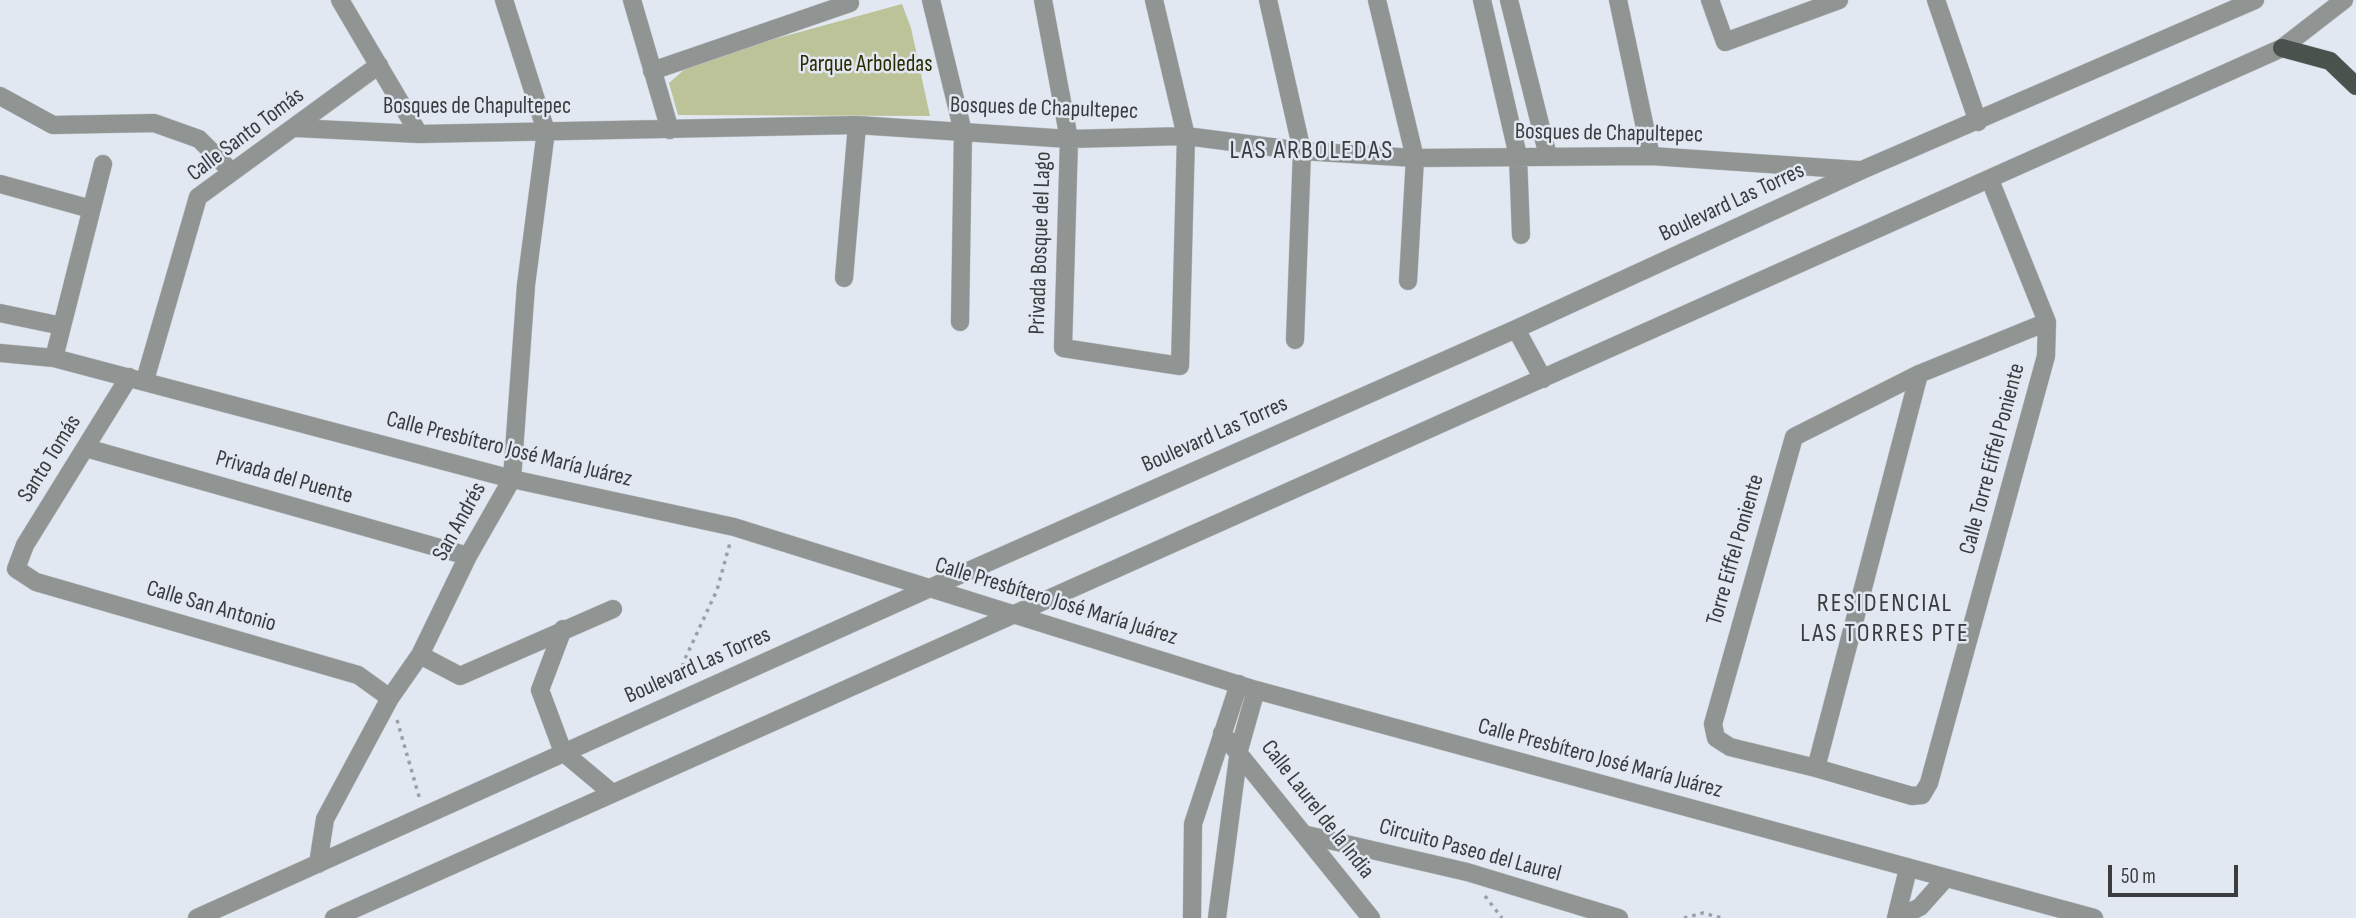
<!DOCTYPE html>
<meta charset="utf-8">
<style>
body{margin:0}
#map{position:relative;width:2356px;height:918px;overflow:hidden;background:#e2e8f1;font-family:"Sofia Sans Condensed",sans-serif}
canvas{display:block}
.scale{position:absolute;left:2108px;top:865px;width:130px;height:32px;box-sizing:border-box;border:4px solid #3a3c3f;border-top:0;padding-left:9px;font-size:21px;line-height:24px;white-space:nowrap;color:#3a3c3f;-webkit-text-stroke:5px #e2e8f1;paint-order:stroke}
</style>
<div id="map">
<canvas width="2356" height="918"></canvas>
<div class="scale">50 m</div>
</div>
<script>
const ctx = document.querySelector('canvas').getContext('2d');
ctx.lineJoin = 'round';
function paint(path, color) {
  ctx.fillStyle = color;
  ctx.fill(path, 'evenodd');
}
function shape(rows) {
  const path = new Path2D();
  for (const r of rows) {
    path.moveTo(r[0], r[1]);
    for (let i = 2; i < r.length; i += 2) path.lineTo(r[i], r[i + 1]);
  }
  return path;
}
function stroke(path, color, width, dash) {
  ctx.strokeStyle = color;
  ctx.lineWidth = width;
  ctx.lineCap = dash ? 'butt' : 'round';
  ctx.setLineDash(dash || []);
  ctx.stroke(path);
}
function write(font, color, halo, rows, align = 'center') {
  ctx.font = font + ' "Sofia Sans Condensed",sans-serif';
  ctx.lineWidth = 5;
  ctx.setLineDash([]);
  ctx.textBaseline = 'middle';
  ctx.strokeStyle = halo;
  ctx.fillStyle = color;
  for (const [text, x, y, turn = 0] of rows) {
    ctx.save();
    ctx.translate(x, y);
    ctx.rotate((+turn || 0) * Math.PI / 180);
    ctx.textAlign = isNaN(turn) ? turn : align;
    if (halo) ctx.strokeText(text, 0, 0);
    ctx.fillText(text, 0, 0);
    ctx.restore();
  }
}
paint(shape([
 [902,4,911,28,930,116,678,115,669,83,694,61]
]), '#bcc398');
const minor = shape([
 [340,0,419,134],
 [632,0,670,130],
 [931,0,963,132,960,322],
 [1043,0,1069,139,1063,348,1180,366,1186,136,1154,0],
 [1268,0,1302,151,1295,340],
 [1377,0,1415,158,1408,281],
 [1482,0,1518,156,1521,235],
 [1509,0,1548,156],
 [1618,0,1651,156],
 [1710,0,1725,42,1839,0],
 [1936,0,1978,122],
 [652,71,850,3,849,0],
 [0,96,53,125,154,123,199,139,232,172],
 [296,128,419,134,857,125,1069,139,1186,136,1302,151,1415,158,1651,156,1858,170],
 [1990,180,2047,322,2046,356,1929,783,1922,795,1912,796,1816,768,1730,747,1716,738,1713,724,1794,437,1919,374,2047,322],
 [0,184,91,209],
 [844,278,857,125],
 [0,313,62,326],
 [1516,329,1543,379],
 [0,353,54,358,512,479,734,527,1256,690,2094,918],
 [54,358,103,164],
 [129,377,25,545,16,569,36,582,358,675,390,698],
 [145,380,198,197,379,65],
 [86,448,468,556],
 [563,629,540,690,563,752,612,793],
 [420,655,460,676,613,609],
 [1222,733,1371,918],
 [1816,768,1919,374],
 [1307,835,1467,872,1619,918],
 [318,864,325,819,390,698,420,655,468,556,512,479,526,285,546,131,504,0],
 [197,918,930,588,1516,329,1862,170,2255,0],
 [334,918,2282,48,2344,0],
 [1192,918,1193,824,1239,684],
 [1217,918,1239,750,1256,690],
 [1896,918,1908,869],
 [1897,918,1920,907,1945,879]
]);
const major = shape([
 [2282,48,2330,61,2356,86]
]);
stroke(minor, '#c0c6cd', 19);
stroke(major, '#c0c6cd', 19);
stroke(shape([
 [679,683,684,661,717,590,730,543],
 [397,720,420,800],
 [1485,896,1502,918],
 [1684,918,1703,913,1722,918]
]), '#9b9fa6', 3.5, [3.5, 5]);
stroke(minor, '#909593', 18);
stroke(major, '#4a524e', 18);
write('23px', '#282c00', '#e2e8f1', [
 ["Parque Arboledas",866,65]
]);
write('23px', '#3a3c3f', '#e2e8f1', [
 ["Bosques de Chapultepec",477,107],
 ["Bosques de Chapultepec",1044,109,2],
 ["Bosques de Chapultepec",1609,134,1],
 ["Calle Santo Tomás",246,135,-37],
 ["Boulevard Las Torres",1732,203,-25],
 ["Privada Bosque del Lago",1041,243,-88],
 ["Boulevard Las Torres",1215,435,-24],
 ["Calle Presbítero José María Juárez",509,450,14],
 ["Santo Tomás",50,459,-58],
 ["Calle Torre Eiffel Poniente",1993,459,-75],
 ["Privada del Puente",284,478,16],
 ["San Andrés",460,522,-61],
 ["Torre Eiffel Poniente",1736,550,-74],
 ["Calle Presbítero José María Juárez",1056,602,17],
 ["Calle San Antonio",211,607,16],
 ["Boulevard Las Torres",698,666,-24],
 ["Calle Presbítero José María Juárez",1600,759,15],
 ["Calle Laurel de la India",1317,810,52],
 ["Circuito Paseo del Laurel",1470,851,15]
]);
ctx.letterSpacing = '2px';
write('26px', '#3a3c3f', '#e2e8f1', [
 ["LAS ARBOLEDAS",1312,151],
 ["RESIDENCIAL",1885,604],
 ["LAS TORRES PTE",1885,634]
]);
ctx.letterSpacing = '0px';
</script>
